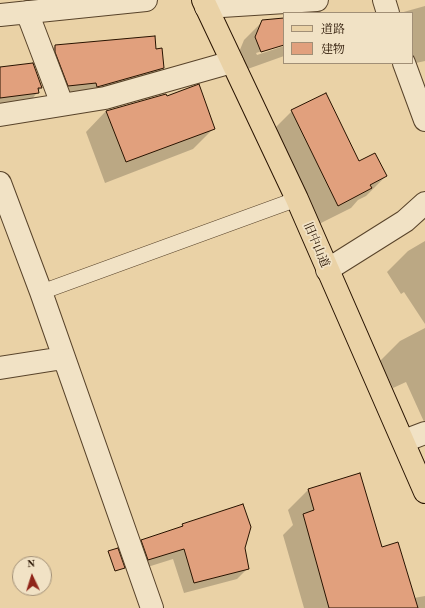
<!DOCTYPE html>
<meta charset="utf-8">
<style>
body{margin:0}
#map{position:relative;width:425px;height:608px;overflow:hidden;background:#ead2a6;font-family:"Old Standard TT","Noto Serif JP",serif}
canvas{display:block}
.legend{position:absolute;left:283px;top:12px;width:130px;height:52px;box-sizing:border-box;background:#f1e2c5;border:1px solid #a18f76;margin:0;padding:5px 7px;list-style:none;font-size:12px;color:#281300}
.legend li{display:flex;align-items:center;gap:8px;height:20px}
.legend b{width:20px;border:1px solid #a18f76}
.north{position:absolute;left:12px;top:556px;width:40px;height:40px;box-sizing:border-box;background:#f1e2c5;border:1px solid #a18f76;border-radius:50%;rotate:356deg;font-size:11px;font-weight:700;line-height:16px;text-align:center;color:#281300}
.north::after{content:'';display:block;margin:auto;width:14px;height:18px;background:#8f2418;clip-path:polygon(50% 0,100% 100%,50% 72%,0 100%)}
</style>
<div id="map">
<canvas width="425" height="608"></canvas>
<ul class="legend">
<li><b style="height:5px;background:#ead2a6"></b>道路</li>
<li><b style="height:11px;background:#e1a07d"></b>建物</li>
</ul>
<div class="north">N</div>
</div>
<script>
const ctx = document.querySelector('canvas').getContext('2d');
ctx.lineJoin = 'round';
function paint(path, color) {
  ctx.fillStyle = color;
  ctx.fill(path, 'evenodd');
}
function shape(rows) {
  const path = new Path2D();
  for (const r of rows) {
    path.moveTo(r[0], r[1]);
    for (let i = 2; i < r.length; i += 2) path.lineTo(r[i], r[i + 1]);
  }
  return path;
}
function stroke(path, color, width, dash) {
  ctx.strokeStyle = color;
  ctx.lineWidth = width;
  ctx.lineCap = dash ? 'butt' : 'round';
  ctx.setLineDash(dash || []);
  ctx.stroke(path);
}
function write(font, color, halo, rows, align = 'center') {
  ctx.font = font + ' "Old Standard TT","Noto Serif JP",serif';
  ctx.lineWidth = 3.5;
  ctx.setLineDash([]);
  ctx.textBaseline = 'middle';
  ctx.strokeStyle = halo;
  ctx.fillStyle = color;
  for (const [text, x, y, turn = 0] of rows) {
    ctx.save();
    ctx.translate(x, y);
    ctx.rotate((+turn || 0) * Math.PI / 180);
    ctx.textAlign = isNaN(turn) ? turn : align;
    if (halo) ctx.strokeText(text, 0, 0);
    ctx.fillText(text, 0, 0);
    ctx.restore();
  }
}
paint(shape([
 [425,6,425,61,393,68,392,63,412,63,412,13,400,13],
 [284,19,284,44,256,53,257,55,284,46,284,56,242,71,237,57,244,40,263,21],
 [55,46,155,50,163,68,146,84,52,102,39,62],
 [0,68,41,88,26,106,0,109],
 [166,97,214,128,193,149,105,183,86,132,106,111],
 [292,111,359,162,386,176,366,196,358,200,351,208,317,225,272,131],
 [425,241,425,324,404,292,401,294,387,272,408,251],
 [425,328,425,424,406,382,393,388,380,361,400,341],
 [359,475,381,548,414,598,425,596,425,608,304,608,283,535,293,525,288,510,308,490],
 [183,525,244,548,248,568,237,579,184,593,173,559,138,570,132,551,142,541,179,528]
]), '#0003');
const building = shape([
 [284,18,284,45,261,52,255,37,262,20,284,18],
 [155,36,156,49,162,48,164,68,97,87,96,83,68,86,55,52,55,45,155,36],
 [33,63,42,88,38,88,39,93,0,98,0,67,33,63],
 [199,84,215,129,126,162,106,111,166,94,167,96,199,84],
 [326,93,359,161,375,153,387,176,370,185,372,188,338,206,291,110,326,93],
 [360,473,382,547,398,542,418,608,329,608,303,514,314,510,308,489,360,473],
 [243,504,251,527,245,548,249,569,194,583,184,549,148,560,141,540,183,526,182,524,243,504],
 [118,548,125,568,115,571,108,551,118,548]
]);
paint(building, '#e1a07d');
stroke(building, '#281300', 1);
const service = shape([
 [50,289,297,199]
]);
const minor = shape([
 [384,0,388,13],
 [206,7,317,0],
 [27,12,62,104],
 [0,15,146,0],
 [404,63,425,120],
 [0,115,105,98,232,62],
 [0,183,41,292,152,608],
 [327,270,405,221,425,203],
 [0,368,63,358],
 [404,441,425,433]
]);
const primary = shape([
 [203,0,297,199,425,492]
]);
stroke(service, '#58432a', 16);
stroke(minor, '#58432a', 24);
stroke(primary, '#281300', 24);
stroke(service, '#f1e2c5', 15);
stroke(minor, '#f1e2c5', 22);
stroke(primary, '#ead2a6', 22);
write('12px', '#281300', '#f1e2c5', [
 ["旧中山道",316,245,67]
]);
</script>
